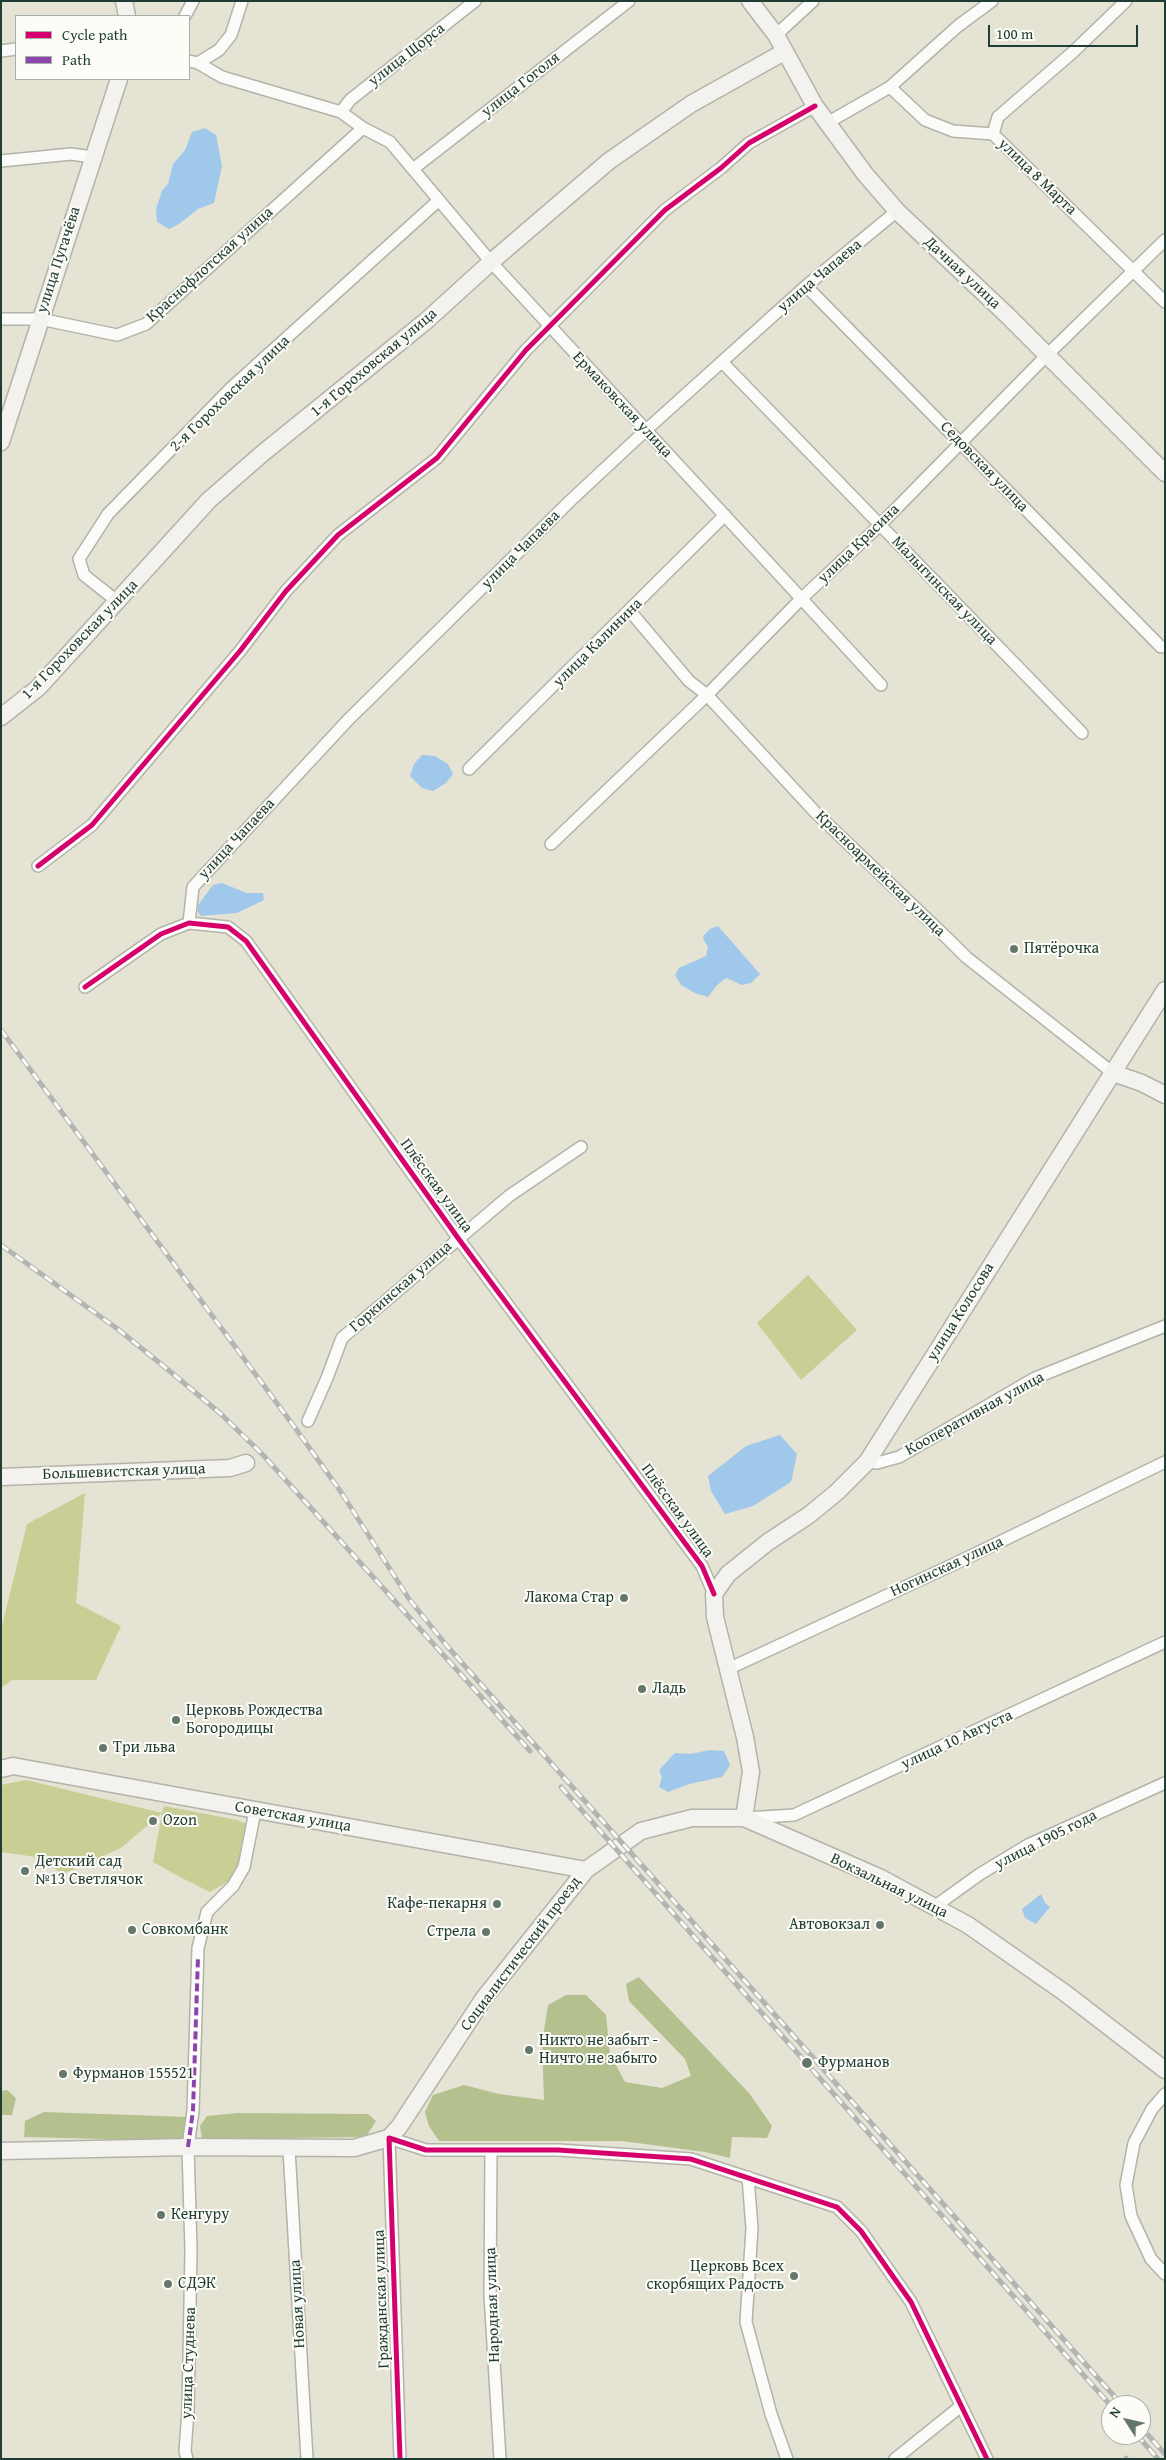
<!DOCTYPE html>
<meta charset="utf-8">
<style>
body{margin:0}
#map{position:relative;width:1166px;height:2460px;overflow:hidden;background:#e5e3d4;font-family:"Gentium Book Plus",serif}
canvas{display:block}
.frame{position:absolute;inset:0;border:2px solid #1f3d34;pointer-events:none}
.legend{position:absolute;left:15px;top:15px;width:175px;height:65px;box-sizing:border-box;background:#fdfcf7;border:1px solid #a4b0a9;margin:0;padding:6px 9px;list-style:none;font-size:15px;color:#1f3d34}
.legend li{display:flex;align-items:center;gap:10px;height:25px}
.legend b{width:25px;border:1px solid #a4b0a9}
.north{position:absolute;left:1101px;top:2395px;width:50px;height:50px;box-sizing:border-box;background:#fdfcf7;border:1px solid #a4b0a9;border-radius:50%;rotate:305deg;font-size:14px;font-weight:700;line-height:20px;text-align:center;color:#1f3d34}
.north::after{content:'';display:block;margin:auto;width:18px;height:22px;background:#64776c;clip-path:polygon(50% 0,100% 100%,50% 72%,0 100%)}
.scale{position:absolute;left:988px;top:25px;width:150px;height:22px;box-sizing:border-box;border:2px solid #1f3d34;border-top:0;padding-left:6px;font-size:15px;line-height:18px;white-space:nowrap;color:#1f3d34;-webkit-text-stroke:4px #fdfcf7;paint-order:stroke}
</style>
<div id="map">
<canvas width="1166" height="2460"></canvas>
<div class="frame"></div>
<ul class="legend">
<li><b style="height:6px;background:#d6006c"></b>Cycle path</li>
<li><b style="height:6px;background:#8e44ad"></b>Path</li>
</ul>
<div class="north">N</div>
<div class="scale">100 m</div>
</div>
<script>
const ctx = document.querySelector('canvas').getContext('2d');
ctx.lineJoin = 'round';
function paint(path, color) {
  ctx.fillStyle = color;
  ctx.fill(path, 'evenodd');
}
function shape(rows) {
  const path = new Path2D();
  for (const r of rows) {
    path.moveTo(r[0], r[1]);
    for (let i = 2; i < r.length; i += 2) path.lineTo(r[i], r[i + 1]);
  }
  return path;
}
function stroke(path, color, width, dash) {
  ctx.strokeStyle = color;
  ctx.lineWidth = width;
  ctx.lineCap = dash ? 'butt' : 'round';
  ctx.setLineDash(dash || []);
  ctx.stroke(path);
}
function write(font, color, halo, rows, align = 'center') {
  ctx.font = font + ' "Gentium Book Plus",serif';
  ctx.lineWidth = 4;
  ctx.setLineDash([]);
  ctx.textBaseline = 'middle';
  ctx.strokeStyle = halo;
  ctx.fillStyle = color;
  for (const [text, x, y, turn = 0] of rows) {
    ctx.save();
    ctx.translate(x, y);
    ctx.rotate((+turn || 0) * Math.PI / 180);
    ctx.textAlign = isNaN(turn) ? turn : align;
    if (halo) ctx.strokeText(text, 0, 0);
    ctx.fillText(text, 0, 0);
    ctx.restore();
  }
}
paint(shape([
 [808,1275,857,1330,801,1380,757,1323],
 [85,1493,76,1603,121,1626,96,1680,12,1680,1,1688,1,1630,27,1524],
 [26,1780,162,1813,164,1806,237,1820,248,1824,241,1858,232,1879,210,1892,178,1876,153,1862,162,1813,121,1848,63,1874,36,1857,1,1852,1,1785]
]), '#c9ce94');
paint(shape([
 [639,1977,749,2093,772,2126,767,2138,732,2137,730,2158,705,2152,622,2141,439,2141,429,2126,425,2112,433,2095,464,2085,499,2094,544,2100,542,2043,548,2005,566,1995,586,1995,606,2015,610,2054,625,2082,662,2088,691,2076,685,2059,629,2001,626,1984],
 [7,2090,16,2098,12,2115,1,2115,1,2091],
 [44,2112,189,2117,186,2141,24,2137,25,2121],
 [237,2113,368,2114,376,2121,366,2137,202,2139,200,2126,207,2116]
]), '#b5c08f');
paint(shape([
 [205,128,216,135,222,166,214,203,198,209,179,224,169,229,157,222,156,209,162,191,168,184,173,164,185,150,192,132],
 [422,755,435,756,448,764,453,774,446,783,433,791,422,788,410,776,414,764],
 [222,883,247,893,263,893,264,900,237,913,201,916,198,912,198,905,213,885],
 [718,926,760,974,751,983,742,985,726,978,717,985,708,997,695,993,681,985,675,975,679,968,706,956,708,947,703,939,704,935,710,929],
 [780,1435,797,1454,791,1482,753,1506,725,1514,711,1491,708,1476,746,1446],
 [710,1750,724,1751,730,1765,722,1777,689,1784,668,1792,659,1787,662,1777,659,1770,675,1753,690,1754],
 [1041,1894,1045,1903,1050,1907,1036,1924,1025,1918,1022,1909]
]), '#a0c8ea');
const street = shape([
 [185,16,193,1],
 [776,35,813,1],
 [1,51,16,49],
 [189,61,198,63,222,77,341,112,363,128,390,142,491,262,881,685],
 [198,63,219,50,231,35,242,1],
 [890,87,925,120,953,131,993,134,1165,302],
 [341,112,350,100,475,1],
 [827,123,890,87,958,26,992,1],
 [993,134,998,117,1073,52,1126,1],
 [1,161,71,154,92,157],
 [413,169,629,1],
 [806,286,1161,647],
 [1,319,40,319,117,335,146,324,363,128],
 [722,362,1082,733],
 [118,602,84,575,79,559,108,514,231,388,439,200],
 [630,611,689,681,707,695,815,812,947,938,966,957,1113,1073],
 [469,769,725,515],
 [551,844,707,695,801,599,880,525,1047,355,1165,240],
 [38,866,92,825,240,651,286,591,338,535,437,458,526,350,665,210,721,168,749,143,815,106],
 [189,923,193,887,348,720,570,501,645,431,806,286,897,211],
 [85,987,161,934,189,923,228,927,246,941,458,1238,702,1566,714,1594],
 [308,1421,327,1378,342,1338,509,1196,581,1147],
 [867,1462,877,1463,899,1457,1035,1378,1165,1326],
 [728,1669,950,1566,1165,1462],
 [747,1818,794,1815,1165,1642],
 [934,1907,980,1874,1028,1845,1165,1783],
 [1165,2094,1152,2109,1134,2143,1126,2185,1131,2216,1151,2259,1165,2274],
 [289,2149,307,2459],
 [491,2151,490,2295,500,2459],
 [748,2177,752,2228,746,2322,771,2414,787,2459],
 [187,2459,185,2451,188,2411,191,2250,188,2147,193,2111,198,1948,207,1912,233,1886,244,1867,255,1811],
 [400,2459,389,2138,426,2150,558,2150,691,2159,837,2207,861,2231,911,2302,987,2459],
 [895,2459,961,2406]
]);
const secondary = shape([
 [124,1,127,16],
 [750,1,776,35,815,106,865,174,897,211,1008,316,1165,473],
 [1,442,119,79],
 [1,717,38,688,209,500,263,453,426,321,491,262,609,161,691,104,784,52],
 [1113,1073,1142,1083,1165,1095],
 [1,1477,230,1468,246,1463],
 [1,1769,13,1766,586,1870],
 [744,1818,751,1772,745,1737,715,1617,714,1594,728,1574,768,1542,809,1515,837,1492,867,1462,1165,990],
 [1,2151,188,2147,354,2148,389,2138,399,2127,484,1998,586,1870,641,1831,692,1818,744,1818,881,1878,968,1925,1065,1993,1165,2070]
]);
stroke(street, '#b2b3a9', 14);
stroke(secondary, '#b2b3a9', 19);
stroke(street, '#fbfbf9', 11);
stroke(secondary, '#f4f2ee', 16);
const rail = shape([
 [1,1030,293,1425,341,1492,409,1599,447,1646,1122,2405],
 [1,1245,119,1330,172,1373,221,1414,264,1456,530,1751],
 [561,1787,1111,2406],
 [1141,2427,1165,2454],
 [1137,2435,1158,2459],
 [1126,2458,1126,2459]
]);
stroke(rail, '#b2b5b2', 5);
stroke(rail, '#fdfcf7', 3, [9]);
stroke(shape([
 [188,2147,193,2111,198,1957]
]), '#8e44ad', 4, [8, 4]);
stroke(shape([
 [38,866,92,825,240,651,286,591,338,535,437,458,526,350,665,210,721,168,749,143,815,106],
 [85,987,161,934,189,923,228,927,246,941,458,1238,702,1566,714,1594],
 [400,2459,389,2138,426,2150,558,2150,691,2159,837,2207,861,2231,911,2302,987,2459]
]), '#d6006c', 5);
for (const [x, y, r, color] of [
 [1014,949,5,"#64776c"],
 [624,1598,5,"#64776c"],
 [642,1689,5,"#64776c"],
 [176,1720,5,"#64776c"],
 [103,1748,5,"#64776c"],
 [153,1821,5,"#64776c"],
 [25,1871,5,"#64776c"],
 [497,1904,5,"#64776c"],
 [880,1925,5,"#64776c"],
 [132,1930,5,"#64776c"],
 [486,1932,5,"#64776c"],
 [529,2050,5,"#64776c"],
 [807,2063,6,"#64776c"],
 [63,2074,5,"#64776c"],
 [161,2215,5,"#64776c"],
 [794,2276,5,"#64776c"],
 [168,2284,5,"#64776c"]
]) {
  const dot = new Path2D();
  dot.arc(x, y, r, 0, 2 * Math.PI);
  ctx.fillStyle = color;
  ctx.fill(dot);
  stroke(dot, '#fdfcf7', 2);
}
write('16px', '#1f3d34', '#fdfcf7', [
 ["улица Щорса",407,55,-38],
 ["улица Гоголя",521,85,-38],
 ["улица 8 Марта",1037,177,44],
 ["улица Пугачёва",59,260,-72],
 ["Краснофлотская улица",210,265,-42],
 ["Дачная улица",962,273,43],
 ["улица Чапаева",820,276,-40],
 ["1-я Гороховская улица",374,363,-40],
 ["2-я Гороховская улица",230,394,-44],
 ["Ермаковская улица",622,405,47],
 ["Седовская улица",984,467,46],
 ["улица Красина",859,544,-44],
 ["улица Чапаева",521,550,-45],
 ["Малыгинская улица",944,591,46],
 ["1-я Гороховская улица",80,640,-46],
 ["улица Калинина",598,643,-45],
 ["улица Чапаева",237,839,-47],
 ["Красноармейская улица",880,874,44],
 ["Плёсская улица",436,1186,54],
 ["Горкинская улица",401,1287,-41],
 ["улица Колосова",961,1312,-58],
 ["Кооперативная улица",975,1414,-29],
 ["Большевистская улица",124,1472,-2],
 ["Плёсская улица",677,1511,54],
 ["Ногинская улица",947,1567,-25],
 ["улица 10 Августа",957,1740,-25],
 ["Советская улица",293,1817,10],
 ["улица 1905 года",1046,1840,-27],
 ["Вокзальная улица",889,1886,26],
 ["Социалистический проезд",521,1954,-53],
 ["Гражданская улица",382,2299,-92],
 ["Новая улица",298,2304,-93],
 ["Народная улица",493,2305,-92],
 ["улица Студнева",189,2363,-88]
]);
write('16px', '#1f3d34', '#fdfcf7', [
 ["Пятёрочка",1024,949],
 ["Лакома Стар",614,1598,"right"],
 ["Ладь",652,1689],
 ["Церковь Рождества",186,1711],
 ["Богородицы",186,1729],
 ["Три льва",113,1748],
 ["Ozon",163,1821],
 ["Детский сад",35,1862],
 ["№13 Светлячок",35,1880],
 ["Кафе-пекарня",487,1904,"right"],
 ["Автовокзал",870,1925,"right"],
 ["Совкомбанк",142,1930],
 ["Стрела",476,1932,"right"],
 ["Никто не забыт -",539,2041],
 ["Ничто не забыто",539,2059],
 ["Фурманов",818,2063],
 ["Фурманов 155521",73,2074],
 ["Кенгуру",171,2215],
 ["Церковь Всех",784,2267,"right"],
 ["скорбящих Радость",784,2285,"right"],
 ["СДЭК",178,2284]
], 'left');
</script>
